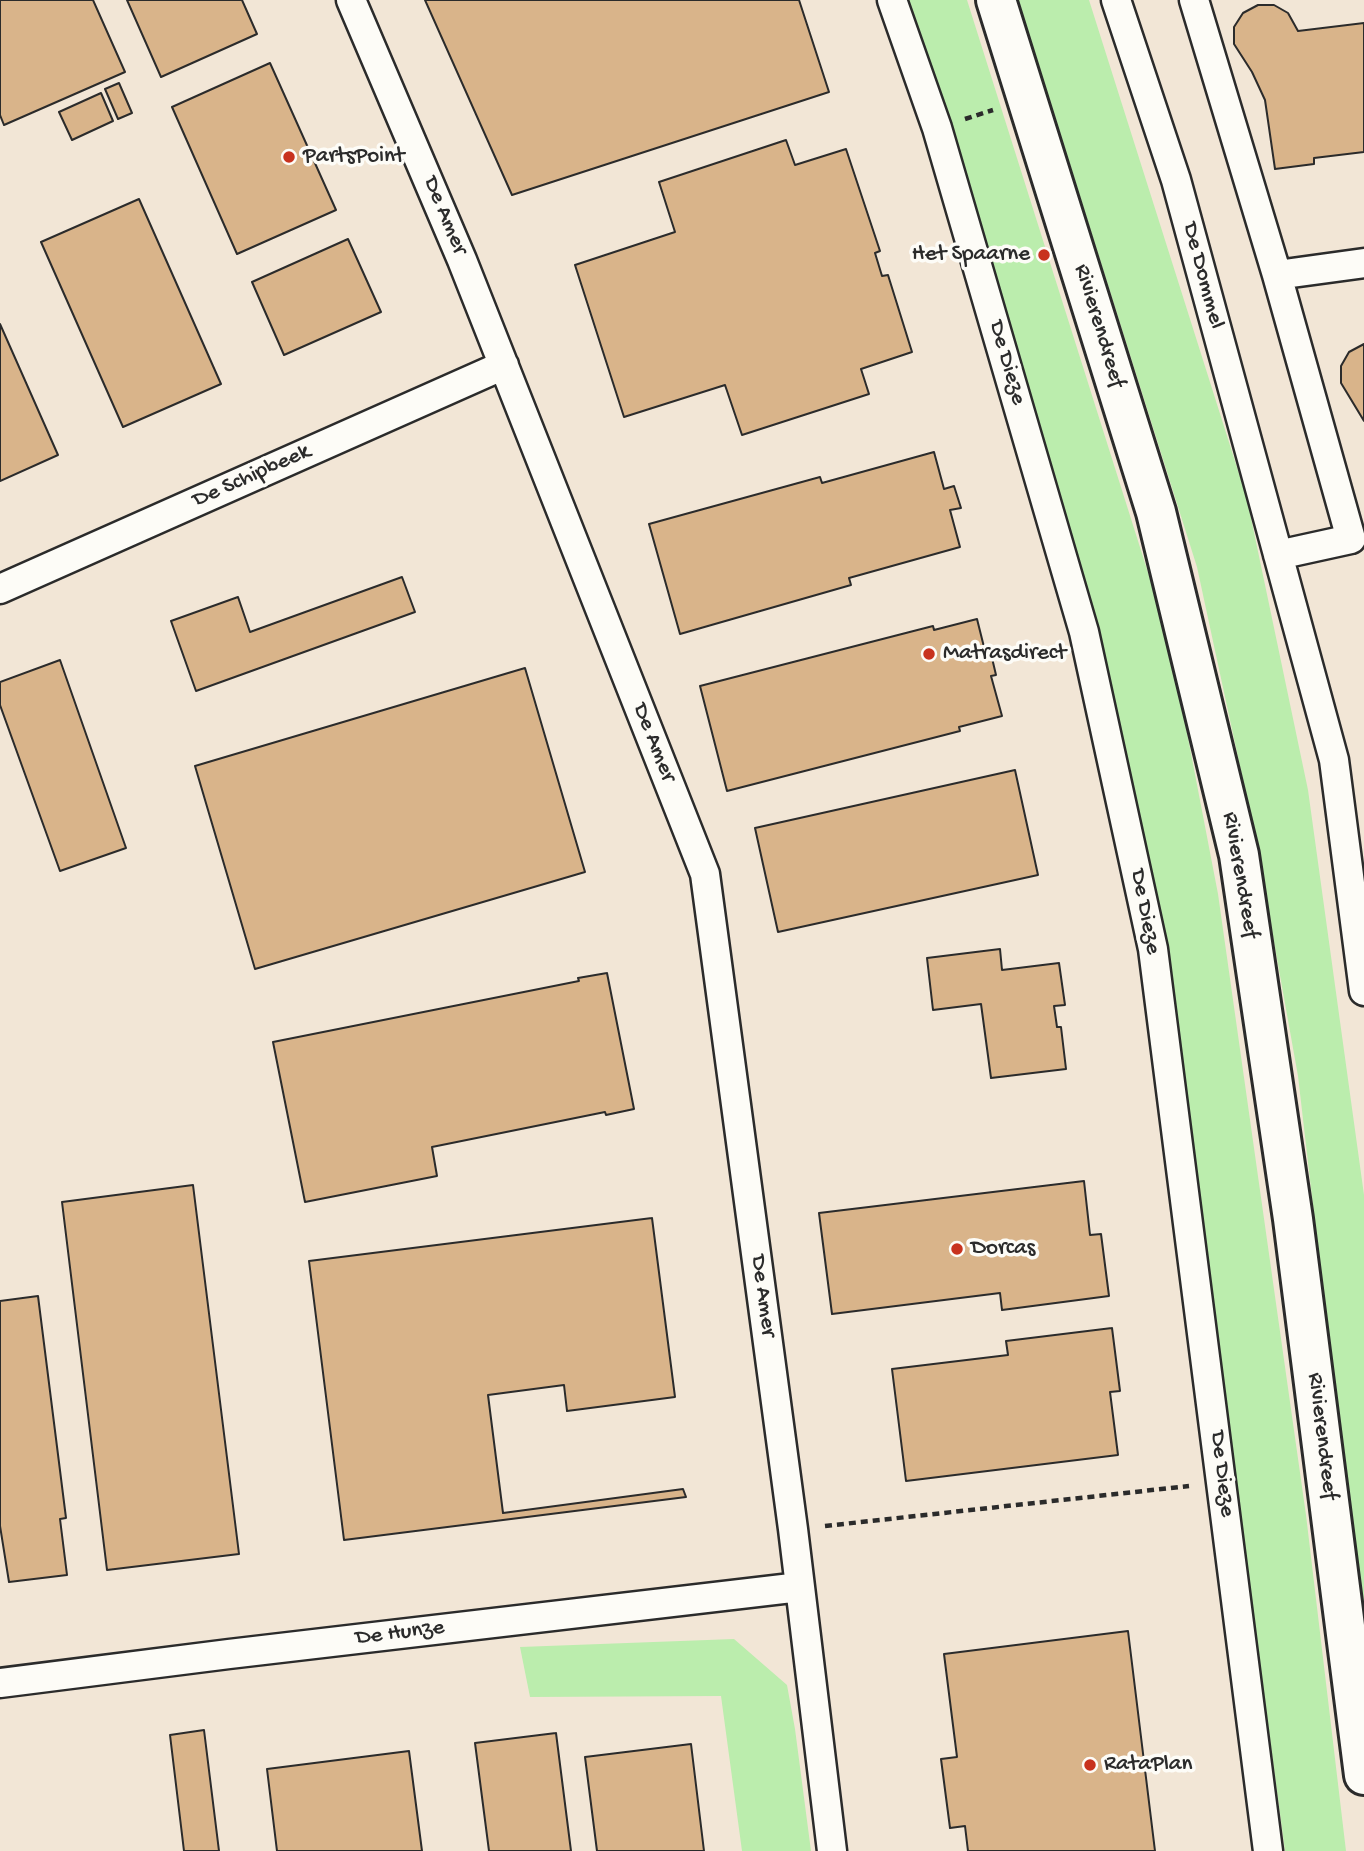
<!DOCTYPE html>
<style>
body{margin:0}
canvas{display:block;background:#fdfcf7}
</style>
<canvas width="1364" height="1851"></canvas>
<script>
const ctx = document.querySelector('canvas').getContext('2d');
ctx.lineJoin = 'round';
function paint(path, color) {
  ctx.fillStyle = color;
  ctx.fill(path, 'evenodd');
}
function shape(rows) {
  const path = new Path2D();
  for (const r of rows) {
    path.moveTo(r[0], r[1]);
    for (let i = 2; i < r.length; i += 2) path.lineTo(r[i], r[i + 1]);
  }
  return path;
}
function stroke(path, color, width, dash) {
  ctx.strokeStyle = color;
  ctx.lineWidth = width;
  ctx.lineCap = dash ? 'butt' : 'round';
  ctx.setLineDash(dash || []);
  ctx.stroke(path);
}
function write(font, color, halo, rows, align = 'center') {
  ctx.font = font + ' "Gochi Hand",sans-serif';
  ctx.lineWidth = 7;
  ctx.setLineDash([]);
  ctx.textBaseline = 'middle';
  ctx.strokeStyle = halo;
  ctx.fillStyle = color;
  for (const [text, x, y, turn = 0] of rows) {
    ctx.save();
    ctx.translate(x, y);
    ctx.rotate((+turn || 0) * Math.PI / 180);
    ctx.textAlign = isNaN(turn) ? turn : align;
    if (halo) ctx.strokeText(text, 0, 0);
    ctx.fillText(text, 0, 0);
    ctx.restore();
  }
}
paint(shape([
 [0,0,1364,0,1364,1851,0,1851]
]), '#f2e6d6');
paint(shape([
 [898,0,967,0,1169,639,1218,894,1306,1515,1346,1851,1285,1851,1175,1031,1088,592],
 [1018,0,1089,0,1247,499,1308,790,1364,1195,1364,1646,1298,1076,1255,836,1197,567],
 [734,1639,787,1685,795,1729,811,1851,742,1851,721,1696,530,1697,520,1647]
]), '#bbedad');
const building = shape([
 [0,0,93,0,125,72,4,125,0,115,0,0],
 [127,0,242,0,257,34,161,77,127,0],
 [425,0,799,0,829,92,512,195,425,0],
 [1258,5,1274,5,1288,13,1298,31,1364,23,1364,152,1314,158,1314,164,1275,169,1265,100,1252,72,1234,44,1234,27,1243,13,1258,5],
 [270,63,336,210,237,254,172,107,270,63],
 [119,83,132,113,118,119,105,89,119,83],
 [101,93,113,121,72,140,59,112,101,93],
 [786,140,795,165,846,149,880,251,875,253,882,276,888,275,912,352,861,369,869,394,742,435,725,385,624,417,575,265,675,232,659,182,786,140],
 [139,199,221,384,123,427,41,242,139,199],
 [348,239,381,312,284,355,252,282,348,239],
 [0,324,58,455,0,481,0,324],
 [1364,344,1364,421,1341,383,1341,366,1349,352,1364,344],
 [934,452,944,489,954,486,961,508,950,510,960,547,849,578,851,585,680,634,649,524,820,477,822,483,934,452],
 [402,577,415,612,196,691,171,621,238,597,250,632,402,577],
 [977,619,987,659,992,658,996,675,991,676,1002,716,959,727,960,731,727,791,700,686,933,626,934,630,977,619],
 [60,660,126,848,60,871,0,705,0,682,60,660],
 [525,668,585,872,255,969,195,766,525,668],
 [1015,770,1038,875,778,932,755,828,1015,770],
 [1000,949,1002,970,1059,963,1065,1005,1054,1006,1057,1027,1061,1027,1066,1069,991,1078,981,1004,933,1010,927,958,1000,949],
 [607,973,634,1109,606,1115,605,1112,432,1147,437,1176,305,1202,273,1042,579,981,578,978,607,973],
 [1084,1181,1090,1235,1101,1234,1109,1296,1002,1310,1000,1293,832,1314,819,1213,1084,1181],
 [193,1185,239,1554,107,1570,62,1202,193,1185],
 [652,1218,675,1397,567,1411,564,1385,488,1395,503,1513,683,1489,686,1497,344,1540,309,1261,652,1218],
 [38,1296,66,1518,60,1519,67,1575,9,1582,0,1526,0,1301,38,1296],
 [1112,1328,1120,1391,1110,1392,1118,1455,906,1481,892,1369,1008,1355,1006,1341,1112,1328],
 [1128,1631,1155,1851,968,1851,965,1826,950,1828,941,1759,957,1757,944,1654,1128,1631],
 [204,1730,219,1851,184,1851,170,1735,204,1730],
 [556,1733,571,1851,489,1851,475,1743,556,1733],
 [691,1744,704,1851,597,1851,585,1757,691,1744],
 [409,1751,422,1851,277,1851,267,1769,409,1751]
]);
paint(building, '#d9b48a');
stroke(building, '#2b2b2b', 2);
const street = shape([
 [351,0,462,260,705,874,793,1529,832,1851],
 [892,0,937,128,1084,632,1153,949,1268,1851],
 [1116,0,1176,180,1334,760,1364,991],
 [1194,0,1277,275,1351,539,1278,555],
 [1277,275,1364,263],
 [0,589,504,365],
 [0,1683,229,1654,800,1587]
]);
const secondary = shape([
 [996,0,1156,512,1239,855,1293,1219,1364,1775]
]);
stroke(street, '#2b2b2b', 33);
stroke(secondary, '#2b2b2b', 44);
stroke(shape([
 [965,119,993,110],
 [825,1526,1189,1486]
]), '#2b2b2b', 4.5, [7, 5]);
stroke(street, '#fdfcf7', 28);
stroke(secondary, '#fdfcf7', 38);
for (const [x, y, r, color] of [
 [289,157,7,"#c8321e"],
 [1044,255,7,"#c8321e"],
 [929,654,7,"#c8321e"],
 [957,1249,7,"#c8321e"],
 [1090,1765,7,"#c8321e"]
]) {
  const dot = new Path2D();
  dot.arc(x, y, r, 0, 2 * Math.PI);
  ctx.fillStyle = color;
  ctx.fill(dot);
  stroke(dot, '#fdfcf7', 2.5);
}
write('23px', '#2b2b2b', '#fdfcf7', [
 ["PartsPoint",303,157],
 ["Het Spaarne",1030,255,"right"],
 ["Matrasdirect",943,654],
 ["Dorcas",971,1249],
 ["RataPlan",1104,1765]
], 'left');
write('23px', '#2b2b2b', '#fdfcf7', [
 ["De Amer",444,216,67],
 ["De Dommel",1202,276,75],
 ["Rivierendreef",1098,326,73],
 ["De Dieze",1006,363,74],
 ["De Schipbeek",252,477,-24],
 ["De Amer",653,743,68],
 ["Rivierendreef",1239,875,80],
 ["De Dieze",1144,912,79],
 ["De Amer",762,1296,82],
 ["Rivierendreef",1321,1436,83],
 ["De Dieze",1221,1474,83],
 ["De Hunze",400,1634,-7]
]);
</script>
